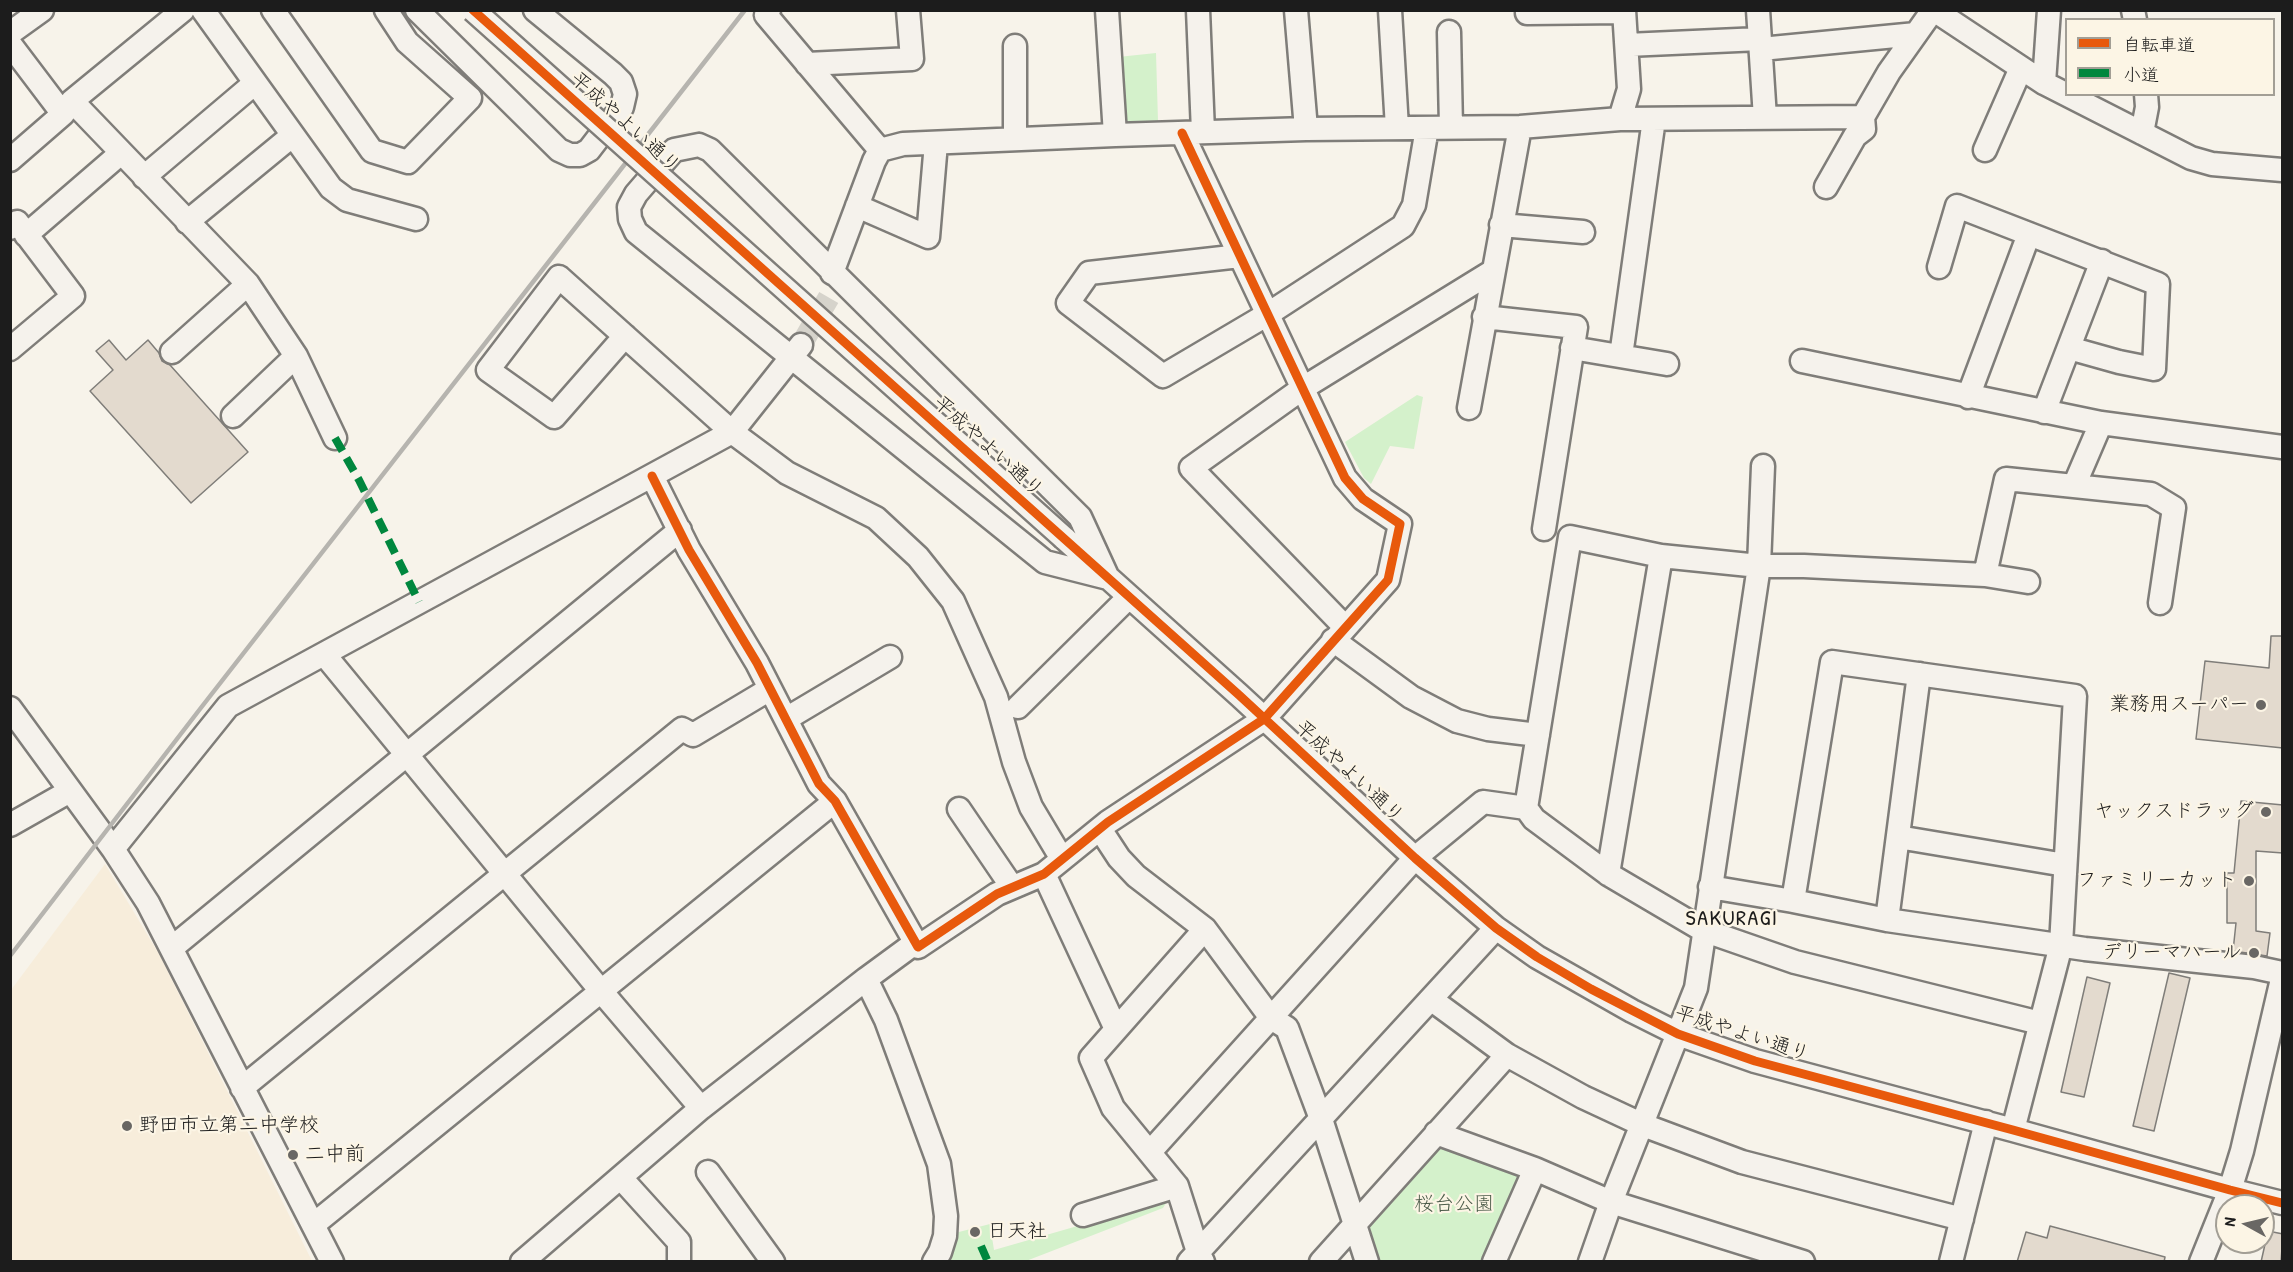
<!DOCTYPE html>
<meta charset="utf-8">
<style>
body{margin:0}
#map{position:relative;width:2293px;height:1272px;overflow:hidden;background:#f7f3ea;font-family:"Patrick Hand","Klee One",sans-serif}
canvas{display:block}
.frame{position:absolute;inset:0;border:12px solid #1c1c1c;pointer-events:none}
.legend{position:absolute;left:2065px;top:18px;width:210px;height:78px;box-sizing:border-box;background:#fcf5e5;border:2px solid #a29e95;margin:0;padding:8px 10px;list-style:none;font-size:18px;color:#1c1c1c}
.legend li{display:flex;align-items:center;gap:12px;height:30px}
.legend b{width:30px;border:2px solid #a29e95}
.north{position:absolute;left:2215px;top:1194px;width:60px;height:60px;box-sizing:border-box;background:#fcf5e5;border:2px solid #a29e95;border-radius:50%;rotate:278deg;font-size:16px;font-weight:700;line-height:24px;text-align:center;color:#1c1c1c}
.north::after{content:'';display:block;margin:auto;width:21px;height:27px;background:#696764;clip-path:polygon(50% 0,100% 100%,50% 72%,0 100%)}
</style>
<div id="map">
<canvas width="2293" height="1272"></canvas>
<div class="frame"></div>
<ul class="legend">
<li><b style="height:8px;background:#e8590c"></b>自転車道</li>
<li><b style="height:8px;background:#00873e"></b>小道</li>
</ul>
<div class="north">N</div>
</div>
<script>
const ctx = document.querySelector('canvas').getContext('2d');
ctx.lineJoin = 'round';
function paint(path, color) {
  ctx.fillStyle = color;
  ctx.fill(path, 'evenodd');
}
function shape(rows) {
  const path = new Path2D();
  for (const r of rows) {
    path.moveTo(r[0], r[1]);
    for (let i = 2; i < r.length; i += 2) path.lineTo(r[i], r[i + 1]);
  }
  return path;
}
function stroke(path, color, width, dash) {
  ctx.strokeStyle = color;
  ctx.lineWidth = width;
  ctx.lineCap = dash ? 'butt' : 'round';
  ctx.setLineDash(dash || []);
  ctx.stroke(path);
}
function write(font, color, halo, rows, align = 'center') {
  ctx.font = font + ' "Patrick Hand","Klee One",sans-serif';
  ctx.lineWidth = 4.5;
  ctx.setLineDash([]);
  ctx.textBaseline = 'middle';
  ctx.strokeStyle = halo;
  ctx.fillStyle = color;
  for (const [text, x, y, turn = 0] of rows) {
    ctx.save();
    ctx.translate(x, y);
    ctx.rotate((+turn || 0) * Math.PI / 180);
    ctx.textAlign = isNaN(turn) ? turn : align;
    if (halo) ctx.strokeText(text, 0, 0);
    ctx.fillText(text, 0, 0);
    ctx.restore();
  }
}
paint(shape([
 [105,864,159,954,312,1261,11,1261,11,990]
]), '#f7eddb');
paint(shape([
 [1156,53,1158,121,1127,123,1124,118,1118,57],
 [1417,395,1423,397,1414,449,1390,446,1371,484,1364,478,1345,442],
 [1438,1141,1519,1172,1523,1179,1489,1261,1375,1261,1368,1240,1370,1219],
 [1168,1200,1163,1208,1026,1261,947,1262,955,1233,990,1224,994,1250]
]), '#d4f1cb');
const building = shape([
 [109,340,126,360,148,340,159,353,162,361,170,365,248,452,191,503,90,391,113,370,96,351,109,340],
 [2271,636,2283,636,2283,748,2196,739,2205,661,2269,668,2271,636],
 [2241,801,2283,805,2283,853,2256,851,2256,931,2270,933,2267,956,2233,951,2236,923,2227,923,2227,873,2234,873,2241,801],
 [2169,973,2190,978,2154,1131,2133,1126,2169,973],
 [2087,977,2110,983,2084,1097,2061,1092,2087,977],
 [2050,1226,2165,1257,2164,1262,2017,1262,2026,1232,2047,1238,2050,1226],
 [2268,1231,2283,1234,2281,1262,2261,1262,2268,1231]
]);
paint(building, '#e3dace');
stroke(building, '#7f7d79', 1.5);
stroke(shape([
 [801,345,839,280]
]), '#d6d3cb', 22, [22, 11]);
const minor = shape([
 [203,10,331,188,347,200,416,219],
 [273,10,372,151,408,162,470,98,407,42,386,10],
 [417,10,559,150,570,155,580,155,589,150,622,107,625,94,621,82,613,74,535,10],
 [769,10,766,15,880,150],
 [1107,10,1115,135],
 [1198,10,1203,132],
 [1296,10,1306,129],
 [1390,10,1397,128],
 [1758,10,1765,118],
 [1934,10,2044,83,2191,158,2212,164,2282,170],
 [2133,10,2135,20],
 [1527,13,1624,12],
 [1449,32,1451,127],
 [10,33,42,10],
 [10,44,63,114],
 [1627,45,1760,39],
 [1761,49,1916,34],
 [807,64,912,59,908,10],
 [2044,83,2049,10],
 [72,101,248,284,296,356,335,438],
 [1620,119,1629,89,1624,10],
 [2142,133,2147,107,2146,94],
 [1015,139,1015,46],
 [699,145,710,150,1080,517,1108,578,1045,562,636,232,630,219,629,207,636,194,674,150,699,145],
 [1985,150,2021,68],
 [10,160,63,114,72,101,183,10],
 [144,177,255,83],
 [1826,187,1855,136,1864,129,1863,117,1889,72,1933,10],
 [857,206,928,237,936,143],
 [187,222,293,135],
 [1501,225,1583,232],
 [10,228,17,222,73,296,10,349],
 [26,235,121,153],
 [1240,256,1089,273,1068,303,1163,376,1268,314,1403,226,1414,205,1427,128],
 [1939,267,1957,206,2158,284,2154,369,2119,362,2069,348],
 [832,273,874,161,880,150,903,144,1115,135,1306,129,1520,127,1620,119,1863,117],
 [1484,317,1576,327,1544,529],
 [625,336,554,417,488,370,559,277,732,432,787,473,876,518,918,557,953,601,996,697,1014,762,1031,807,1062,859],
 [1572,348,1667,364],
 [172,352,248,284],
 [1621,356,1654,119],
 [1802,361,2101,423,2282,447],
 [1968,397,2029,234],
 [1469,408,1520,127],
 [2044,412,2102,261],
 [233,416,296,356],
 [652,476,689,550,757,663,819,784,835,801,918,947,997,894,1044,874,1108,822,1264,719,1388,580,1400,524,1363,499,1345,478,1182,133],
 [2074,486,2151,494,2174,508,2160,603],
 [1064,538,1239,695,1415,858,1496,928,1537,957,1632,1011,1678,1034,1755,1061,2013,1130,2230,1190,2282,1203],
 [1985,575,2006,479,2074,486,2101,423],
 [2028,582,1985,575,1804,566,1759,566,1661,556,1570,537,1526,808,1534,819,1608,874,1703,930,1795,962,2040,1023],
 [1345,627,1191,468,1303,388,1493,271],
 [1333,640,1411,697,1457,721,1488,729,1538,735],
 [324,654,601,991,701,1108],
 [1018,707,1129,597],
 [10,708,113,849,148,903,332,1262],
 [786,719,890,657],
 [959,809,1012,887],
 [10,825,70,791],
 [1100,829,1119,858,1136,876,1205,929,1271,1018,1287,1028,1321,1119,1367,1262],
 [1898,837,2065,865],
 [113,849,228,706,732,432,801,345],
 [1044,874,1116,1029],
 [1608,874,1661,556],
 [1710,887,1793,901,1887,920,2085,949,2254,967,2282,973],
 [1793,901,1832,662,2075,696,2061,945,2013,1130],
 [1887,920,1919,674],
 [173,947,680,530],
 [866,979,886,1020,939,1164,946,1216,945,1236,940,1252,934,1262],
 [1432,1000,1507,1055,1583,1097,1643,1125,1742,1162,1962,1219],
 [242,1088,682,729,693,735,770,689],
 [1436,1133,1535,1169,1611,1202,1803,1262],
 [1150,1152,1415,858,1483,802,1526,808],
 [708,1172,773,1262],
 [621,1178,679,1242,679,1262],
 [1083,1215,1177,1186],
 [313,1225,835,801],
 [522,1262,701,1108,866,979,915,943],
 [1189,1262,1496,928],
 [1203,1262,1198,1252,1177,1186,1113,1108,1091,1058,1205,929],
 [1321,1262,1507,1055],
 [1494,1262,1535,1169],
 [1590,1262,1611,1202,1696,988,1759,566,1763,466],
 [1951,1262,1986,1122],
 [2201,1262,2230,1190,2242,1151,2282,979]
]);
stroke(minor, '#7f7d79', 27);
stroke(minor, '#f5f2ec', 22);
stroke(shape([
 [10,956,200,709,745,10]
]), '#b6b4af', 4.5);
const minorBridge = shape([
 [473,10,1064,538]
]);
stroke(minorBridge, '#7f7d79', 27, []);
stroke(minorBridge, '#f5f2ec', 22);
stroke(shape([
 [335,438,359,480,419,602],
 [981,1246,988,1262]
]), '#00873e', 8, [15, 8]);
stroke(shape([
 [473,10,1239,695,1415,858,1496,928,1537,957,1591,989,1678,1034,1755,1061,2013,1130,2230,1190,2282,1203],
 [652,476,689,550,757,663,819,784,835,801,918,947,997,894,1044,874,1108,822,1264,719,1388,580,1400,524,1363,499,1345,478,1182,133]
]), '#e8590c', 9);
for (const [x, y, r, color] of [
 [2261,705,6,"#696764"],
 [2266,812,6,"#696764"],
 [2249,881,6,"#696764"],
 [2254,953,6,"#696764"],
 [127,1126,6,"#696764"],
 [293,1155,6,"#696764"],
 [975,1232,6,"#696764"]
]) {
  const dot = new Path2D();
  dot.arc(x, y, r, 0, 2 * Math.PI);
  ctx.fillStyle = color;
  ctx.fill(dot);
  stroke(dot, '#fcf5e5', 2);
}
write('20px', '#1c1c1c', '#fcf5e5', [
 ["平成やよい通り",625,123,42],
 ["平成やよい通り",988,447,42],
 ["平成やよい通り",1349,772,43],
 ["平成やよい通り",1742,1034,18]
]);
write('20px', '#1c1c1c', '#fcf5e5', [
 ["業務用スーパー",2249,705],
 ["ヤックスドラッグ",2254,812],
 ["ファミリーカット",2237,881],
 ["デリーマハール",2242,953],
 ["野田市立第二中学校",139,1126,"left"],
 ["二中前",305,1155,"left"],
 ["日天社",987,1232,"left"]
], 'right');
write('20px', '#4b5b49', '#fcf5e5', [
 ["桜台公園",1454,1205]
]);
ctx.letterSpacing = '1.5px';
write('22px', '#1c1c1c', '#fcf5e5', [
 ["SAKURAGI",1732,919]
]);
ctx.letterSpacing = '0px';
</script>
